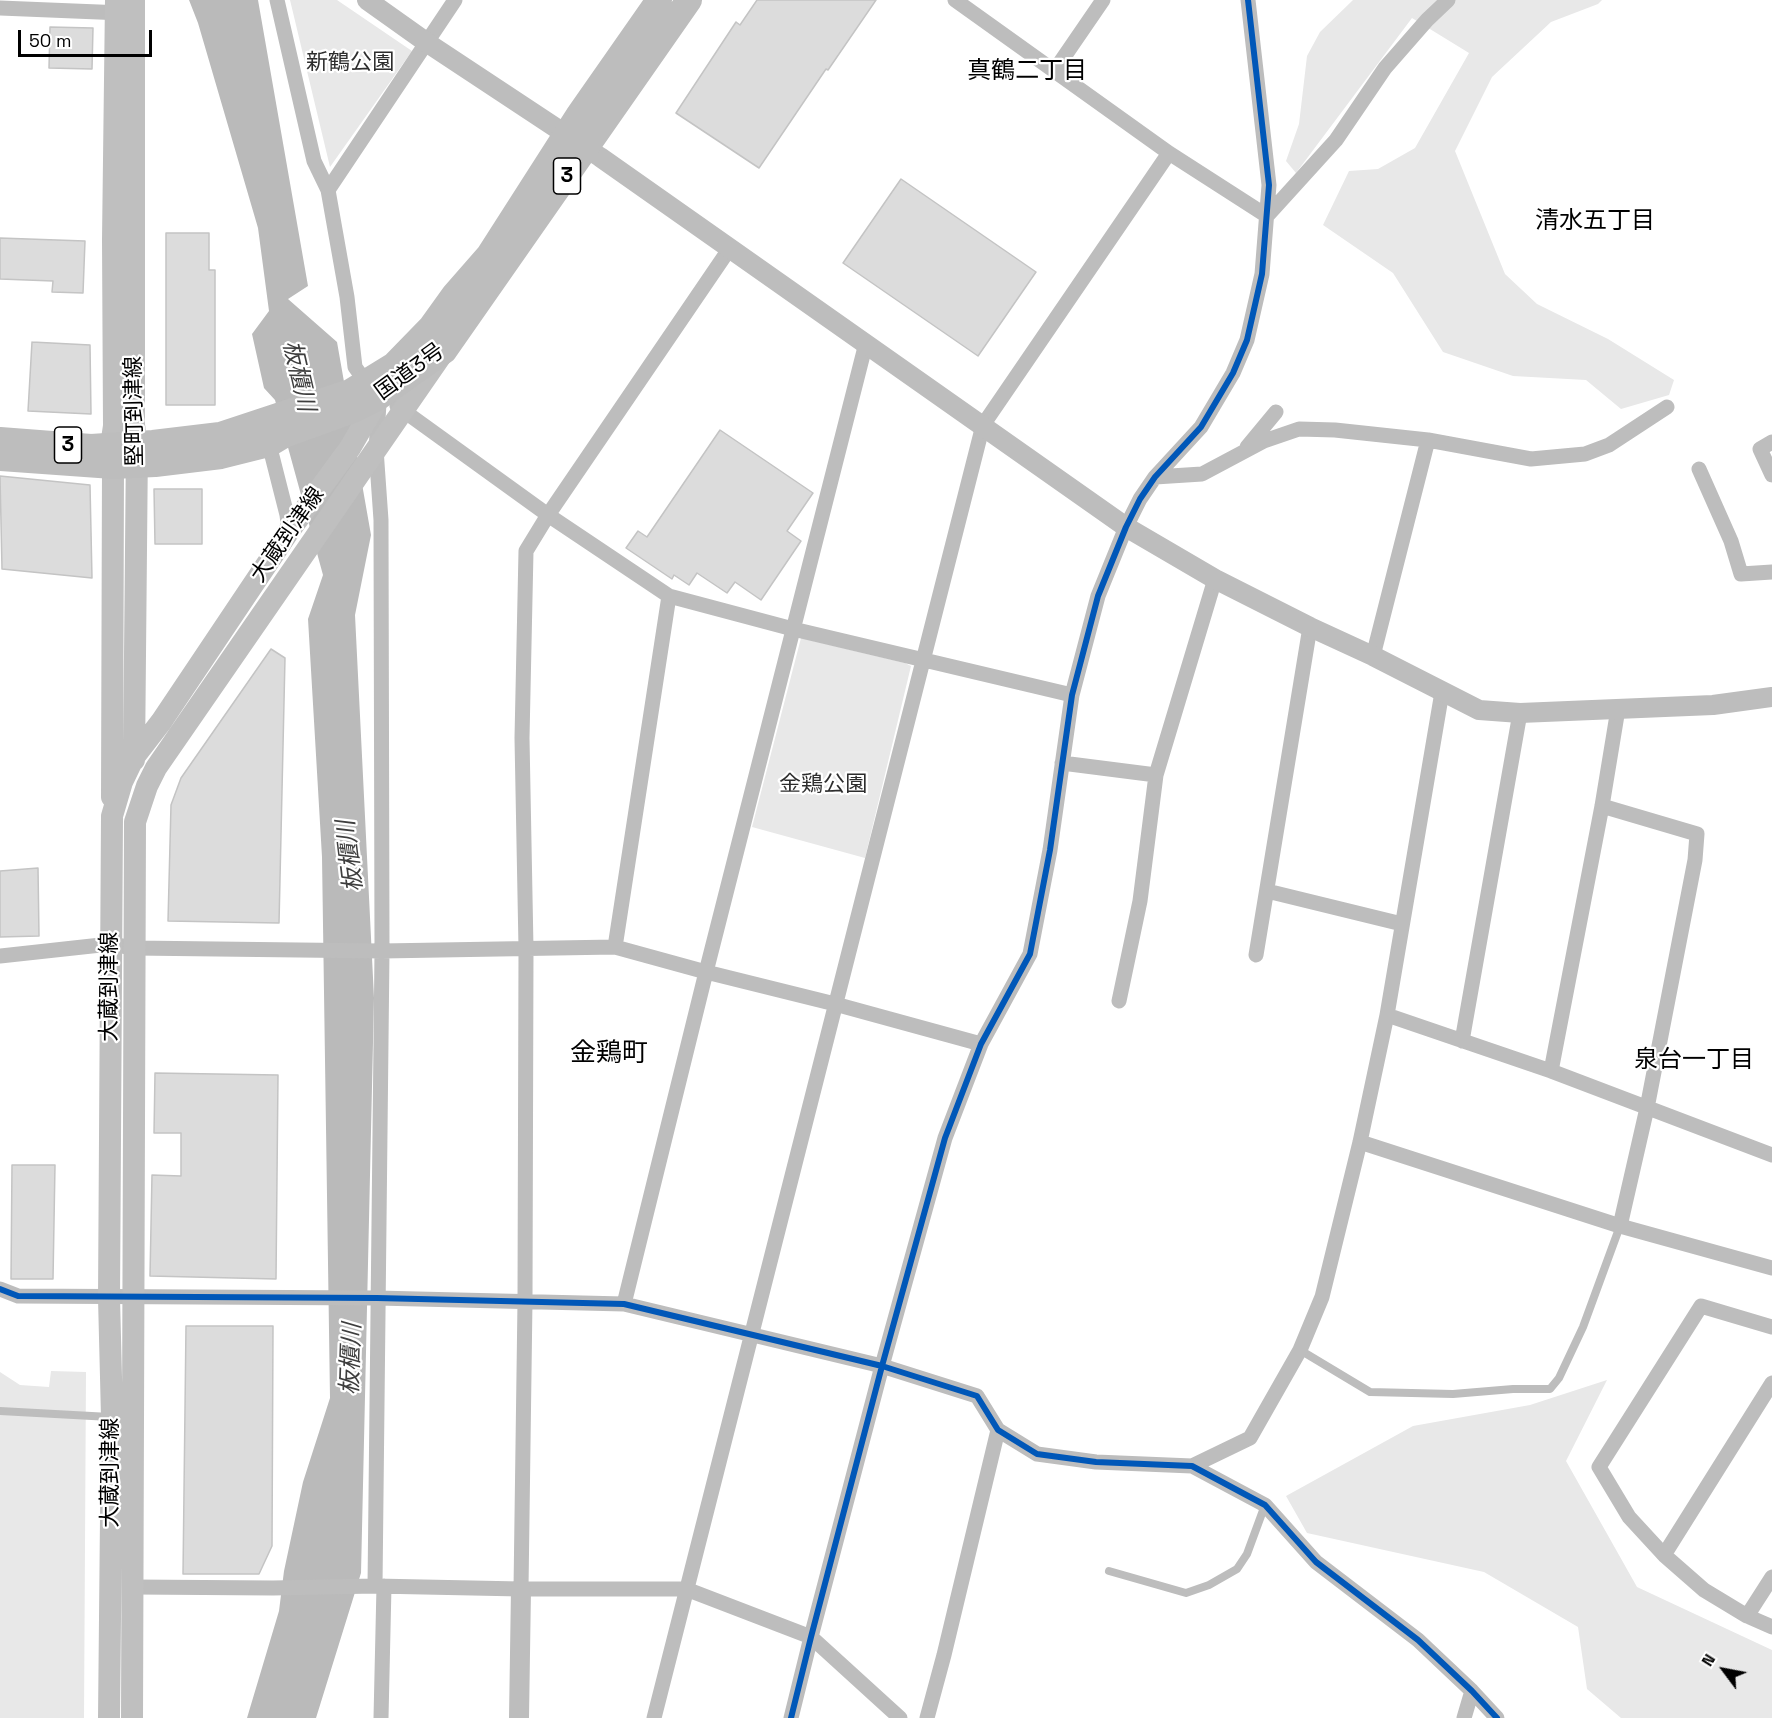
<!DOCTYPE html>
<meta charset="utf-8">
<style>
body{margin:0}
#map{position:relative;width:1772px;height:1718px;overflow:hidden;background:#fff;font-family:"Space Grotesk",sans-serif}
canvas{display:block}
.north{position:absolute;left:1694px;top:1640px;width:60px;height:60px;-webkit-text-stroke:4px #fff;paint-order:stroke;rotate:302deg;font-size:16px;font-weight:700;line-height:24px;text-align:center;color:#000}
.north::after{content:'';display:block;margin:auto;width:21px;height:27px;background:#000;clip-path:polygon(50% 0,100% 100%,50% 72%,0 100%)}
.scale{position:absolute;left:18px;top:30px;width:134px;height:27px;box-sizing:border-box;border:3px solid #000;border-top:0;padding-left:8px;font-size:18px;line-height:21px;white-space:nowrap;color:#000;-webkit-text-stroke:4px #fff;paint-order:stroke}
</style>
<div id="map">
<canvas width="1772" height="1718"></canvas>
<div class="north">N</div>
<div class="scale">50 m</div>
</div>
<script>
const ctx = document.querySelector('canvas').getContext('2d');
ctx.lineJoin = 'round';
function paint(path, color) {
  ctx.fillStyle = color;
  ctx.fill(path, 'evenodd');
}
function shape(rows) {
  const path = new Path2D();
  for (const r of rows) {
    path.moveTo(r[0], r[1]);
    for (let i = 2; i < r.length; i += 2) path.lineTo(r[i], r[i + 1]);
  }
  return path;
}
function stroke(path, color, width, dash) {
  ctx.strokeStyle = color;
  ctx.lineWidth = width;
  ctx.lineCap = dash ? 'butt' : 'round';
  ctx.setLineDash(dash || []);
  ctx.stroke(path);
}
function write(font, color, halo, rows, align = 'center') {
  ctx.font = font + ' "Space Grotesk","Noto Sans JP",sans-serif';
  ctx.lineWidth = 4.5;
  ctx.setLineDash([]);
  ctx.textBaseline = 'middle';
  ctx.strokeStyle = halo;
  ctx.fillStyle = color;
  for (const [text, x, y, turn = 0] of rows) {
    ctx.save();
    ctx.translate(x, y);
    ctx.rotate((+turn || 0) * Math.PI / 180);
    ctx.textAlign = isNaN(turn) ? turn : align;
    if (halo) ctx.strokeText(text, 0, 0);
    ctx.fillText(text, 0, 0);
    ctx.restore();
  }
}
paint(shape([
 [290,0,337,0,412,51,330,167],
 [1353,0,1602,0,1598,4,1551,22,1492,77,1455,151,1505,274,1537,304,1608,339,1674,380,1669,395,1621,409,1586,380,1513,376,1443,352,1393,273,1323,225,1349,171,1378,169,1415,148,1469,53,1412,18,1296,173,1286,161,1299,124,1307,56,1320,32],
 [801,638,905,663,911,666,865,858,752,827],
 [51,1371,86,1372,84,1718,0,1718,0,1372,20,1385,49,1387],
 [1607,1380,1566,1461,1637,1587,1772,1650,1772,1718,1621,1718,1587,1689,1578,1627,1484,1572,1307,1533,1286,1496,1413,1426,1530,1405]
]), '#e8e8e8');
paint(shape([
 [189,0,258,0,308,286,288,299,337,342,371,535,355,615,374,998,361,1573,316,1718,247,1718,279,1611,284,1571,303,1482,330,1398,322,857,308,619,323,575,275,400,264,388,252,334,269,311,258,228,198,23]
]), '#bababa');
const building = shape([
 [757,0,876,0,828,70,826,69,759,168,676,113,736,22,740,25,757,0],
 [50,27,93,28,92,69,49,68,50,27],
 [901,179,1036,272,978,356,843,263,901,179],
 [166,233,209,233,209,270,215,270,215,405,166,405,166,233],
 [0,238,85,241,83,293,52,292,53,281,0,279,0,238],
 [32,342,90,345,91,414,28,411,32,342],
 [720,430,813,493,787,531,801,541,761,600,735,582,727,593,697,573,689,585,674,575,672,579,626,548,638,531,647,537,720,430],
 [0,476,90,485,92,578,2,569,0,476],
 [154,489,202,489,202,544,155,544,154,489],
 [271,649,285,658,279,923,168,921,171,805,181,778,271,649],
 [38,868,39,936,0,937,0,871,38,868],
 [155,1073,278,1075,276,1279,150,1276,152,1175,181,1176,181,1133,154,1133,155,1073],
 [12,1165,55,1165,53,1279,11,1279,12,1165],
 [186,1326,273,1326,272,1546,259,1574,183,1574,186,1326]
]);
paint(building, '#dcdcdc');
stroke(building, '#c4c4c4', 1.5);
stroke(shape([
 [1300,1350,1370,1392,1453,1394,1513,1389,1550,1389,1559,1378,1583,1327,1620,1226],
 [0,1411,110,1417],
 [1109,1571,1186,1593,1209,1585,1237,1569,1247,1554,1265,1505]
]), '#bdbdbd', 8);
stroke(shape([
 [277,0,314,161,328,190,347,297,355,367,370,388],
 [955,0,1169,153,1267,216],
 [0,8,123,13],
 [1055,70,1103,0],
 [328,190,455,0],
 [1267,216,1336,140,1385,68,1427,20,1448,0],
 [397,406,548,515,669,596,793,629,1072,695],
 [1772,442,1760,449,1772,475],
 [269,444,287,515,289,531],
 [1247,447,1276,412],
 [1699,469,1731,541,1741,574,1772,572],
 [1155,477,1202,474,1264,441,1299,429,1335,430,1428,440],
 [1373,656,1428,440,1531,459,1585,454,1609,445,1667,407],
 [1062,763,1156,775],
 [1602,806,1697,834,1695,860,1647,1108,1620,1226],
 [1267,891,1402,924],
 [615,947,669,596],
 [1256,955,1310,627],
 [0,956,110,944,134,948,382,951,615,947,706,972,835,1004,981,1044],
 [1119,1001,1140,901,1156,775,1215,579],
 [1387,1015,1551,1071,1772,1155],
 [1462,1041,1520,713],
 [1551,1071,1602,806,1618,709],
 [1360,1142,1620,1226,1772,1268],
 [0,1289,18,1296,377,1298,624,1304,882,1366,977,1396,998,1430,1037,1454,1096,1462,1192,1466,1265,1505,1316,1562,1418,1640,1472,1691,1497,1718],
 [624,1304,706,972,866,343],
 [1772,1327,1701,1306,1599,1467,1629,1517,1664,1555,1704,1590,1747,1616,1772,1627],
 [1192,1466,1250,1438,1300,1350,1322,1297,1360,1142,1387,1015,1442,692],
 [1664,1555,1772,1383],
 [375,1586,382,951,381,520,376,449,379,404],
 [134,1587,273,1588,375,1586,521,1589,686,1589,811,1637,900,1718],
 [521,1589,525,1301,526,948,522,738,526,551,548,515,730,248],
 [1747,1616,1772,1577],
 [381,1718,384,1586],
 [654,1718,983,425,1169,153],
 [791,1718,811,1637,882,1366,945,1138,981,1044,1030,954,1050,850,1072,695,1098,596,1126,527,1140,499,1155,477,1201,427,1233,373,1247,340,1262,274,1269,185,1248,0],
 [927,1718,944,1655,998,1430],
 [1464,1718,1472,1691]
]), '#bdbdbd', 15);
stroke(shape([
 [367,0,426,42,600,157,1126,527,1215,579,1310,627,1373,656,1479,710,1520,713,1713,705,1772,697],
 [519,1718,521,1589]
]), '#bdbdbd', 20);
stroke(shape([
 [134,0,134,425,137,444,134,760],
 [112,797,113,466,111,446,114,426,113,240,116,0],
 [109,1718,112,1417,109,1298,112,816,122,782,134,757,161,722,289,531,350,448,383,391],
 [132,1718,135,822,147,786,156,768,440,357]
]), '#bfbfbf', 22);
stroke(shape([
 [0,440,91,447,153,443,220,435,350,392,394,365,431,327,454,295,489,255,578,116,659,0],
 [0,458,113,466,155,464,221,456,269,444,284,435,353,410,379,397,444,351,689,0]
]), '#bdbdbd', 26);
stroke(shape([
 [0,1289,18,1296,377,1298,624,1304,882,1366,977,1396,998,1430,1037,1454,1096,1462,1192,1466,1265,1505,1316,1562,1418,1640,1472,1691,1497,1718],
 [791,1718,811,1637,882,1366,945,1138,981,1044,1030,954,1050,850,1072,695,1098,596,1126,527,1140,499,1155,477,1201,427,1233,373,1247,340,1262,274,1269,185,1248,0]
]), '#0057b8', 6);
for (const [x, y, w] of [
 [567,176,27],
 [68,445,27]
]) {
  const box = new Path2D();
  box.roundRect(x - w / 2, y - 18, w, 36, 4.5);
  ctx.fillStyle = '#fff';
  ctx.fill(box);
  stroke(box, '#000', 1.5);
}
write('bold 21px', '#000', null, [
 ["3",567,176],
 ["3",68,445]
]);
write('22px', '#2d2d2d', '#fff', [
 ["新鶴公園",350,63],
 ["金鶏公園",823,785]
]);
write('22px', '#000', '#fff', [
 ["国道3号",410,372,-36],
 ["堅町到津線",135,411,-91],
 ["大蔵到津線",288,535,-55],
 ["大蔵到津線",110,987,-90],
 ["大蔵到津線",111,1473,-90]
]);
write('24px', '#000', '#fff', [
 ["真鶴二丁目",1027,71],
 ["清水五丁目",1595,221],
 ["泉台一丁目",1694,1060]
]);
write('italic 24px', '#3e3e3e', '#fff', [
 ["板櫃川",298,376,77],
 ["板櫃川",351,856,-97],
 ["板櫃川",352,1359,-88]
]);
write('26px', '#000', '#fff', [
 ["金鶏町",609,1054]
]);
</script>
